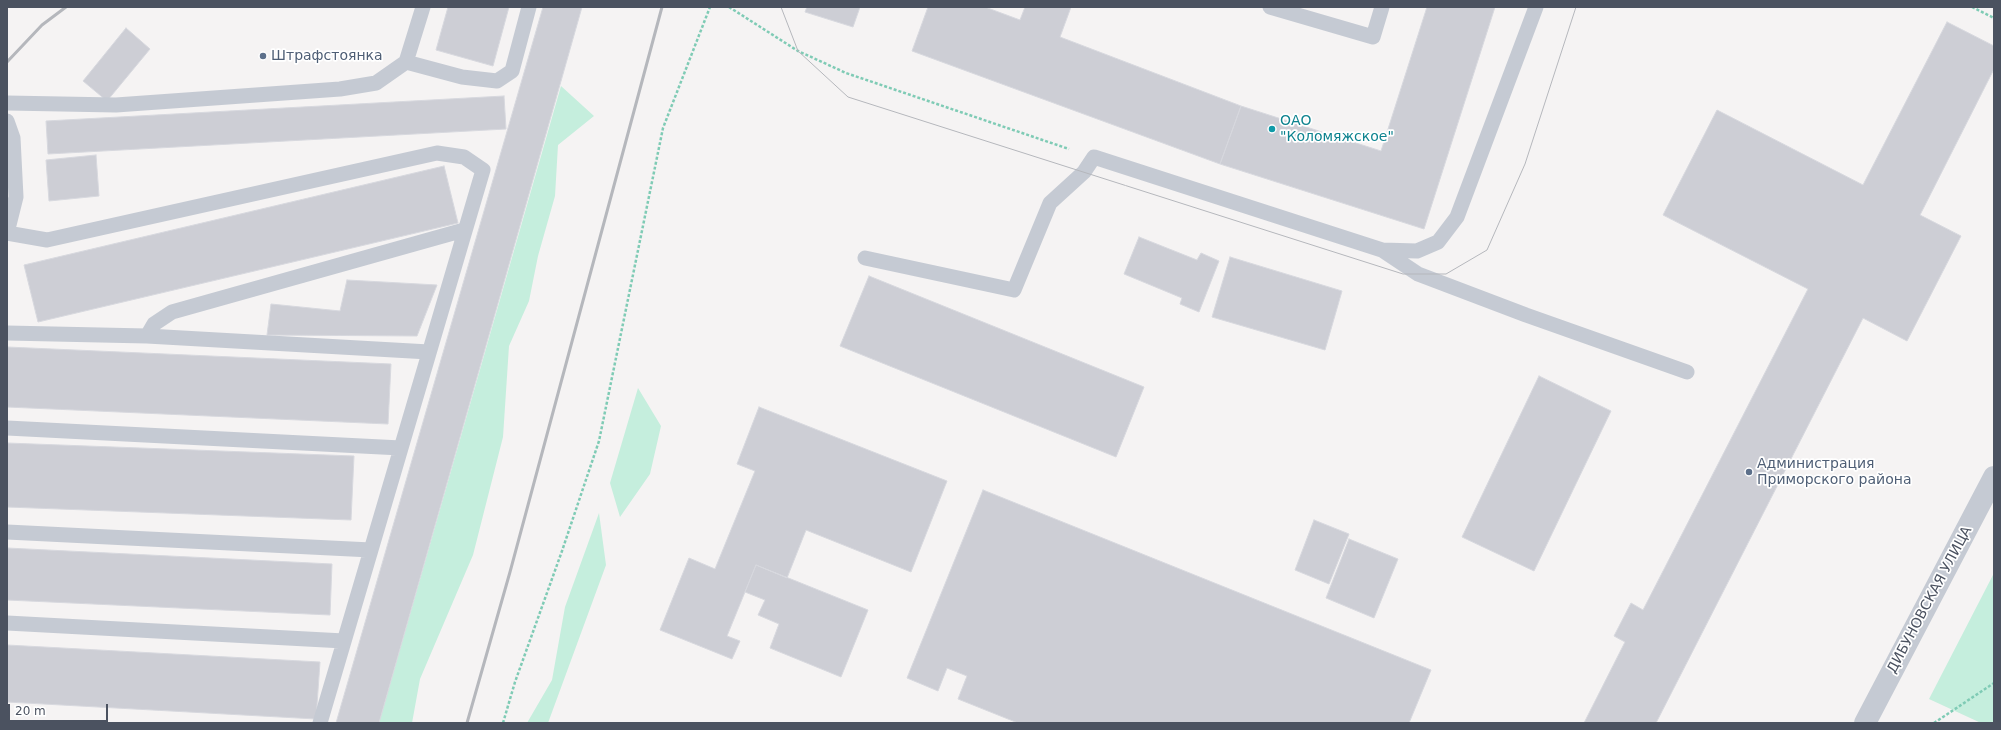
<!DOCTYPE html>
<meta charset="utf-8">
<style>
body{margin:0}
#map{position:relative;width:2001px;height:730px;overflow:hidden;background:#f5f3f3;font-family:"DejaVu Sans",sans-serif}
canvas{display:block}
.frame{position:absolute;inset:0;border:8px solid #4b5260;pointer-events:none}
.scale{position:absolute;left:8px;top:704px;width:100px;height:18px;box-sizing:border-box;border:2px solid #4b5260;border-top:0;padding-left:5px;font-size:12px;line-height:14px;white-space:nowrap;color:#4b5260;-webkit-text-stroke:3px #fff;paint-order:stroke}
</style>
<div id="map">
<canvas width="2001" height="730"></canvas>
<div class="frame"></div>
<div class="scale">20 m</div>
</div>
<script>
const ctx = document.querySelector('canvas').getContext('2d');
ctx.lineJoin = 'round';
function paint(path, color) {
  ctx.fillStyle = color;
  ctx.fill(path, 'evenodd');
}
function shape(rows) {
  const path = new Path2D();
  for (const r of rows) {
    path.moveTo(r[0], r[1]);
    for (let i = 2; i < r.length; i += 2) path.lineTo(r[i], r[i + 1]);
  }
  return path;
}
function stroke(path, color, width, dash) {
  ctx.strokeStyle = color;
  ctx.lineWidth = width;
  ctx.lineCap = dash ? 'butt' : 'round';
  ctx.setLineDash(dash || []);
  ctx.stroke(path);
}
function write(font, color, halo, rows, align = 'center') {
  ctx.font = font + ' "DejaVu Sans",sans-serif';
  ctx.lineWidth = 3.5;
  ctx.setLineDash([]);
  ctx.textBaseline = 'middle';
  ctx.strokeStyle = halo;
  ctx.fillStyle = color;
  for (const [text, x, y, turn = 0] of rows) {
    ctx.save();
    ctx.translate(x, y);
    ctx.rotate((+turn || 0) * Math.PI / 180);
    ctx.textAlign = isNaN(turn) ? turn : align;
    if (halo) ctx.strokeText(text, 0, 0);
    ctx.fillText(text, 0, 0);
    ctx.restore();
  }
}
paint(shape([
 [561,86,594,116,558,145,555,196,538,256,529,301,509,346,503,437,473,555,420,679,412,723,379,723],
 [638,388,661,426,650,474,620,517,610,483],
 [599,513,606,565,548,723,527,723,552,680,565,607],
 [1994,573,1994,723,1981,723,1929,699]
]), '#c5eedd');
const building = shape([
 [448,7,509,7,493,66,436,50,448,7],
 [543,7,582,7,379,723,336,723,543,7],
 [807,7,860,7,853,27,805,12,807,7],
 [928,7,985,7,1020,20,1025,7,1071,7,1060,37,1241,106,1220,164,912,51,928,7],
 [1427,7,1495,7,1424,229,1220,164,1241,106,1381,151,1427,7],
 [1947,22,1994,46,1994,69,1920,215,1961,236,1907,341,1863,318,1656,723,1584,723,1625,642,1614,636,1631,603,1643,610,1808,289,1663,215,1717,110,1863,185,1947,22],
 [126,28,150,49,107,101,83,81,126,28],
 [504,96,506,129,48,154,46,121,504,96],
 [96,155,99,196,49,201,46,160,96,155],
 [444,166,458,223,38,322,24,265,444,166],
 [1139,237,1197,260,1201,253,1219,261,1199,312,1180,304,1182,298,1124,274,1139,237],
 [1230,257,1342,291,1325,350,1212,317,1230,257],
 [869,276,1144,387,1116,457,840,346,869,276],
 [347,280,437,285,417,336,267,335,271,304,340,311,347,280],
 [7,347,391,364,388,424,7,407,7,347],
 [1539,376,1611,411,1534,571,1462,537,1539,376],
 [759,407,947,481,911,572,806,530,787,578,756,565,727,636,740,641,732,659,660,630,689,558,715,569,755,471,737,464,759,407],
 [7,443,354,456,351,520,7,507,7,443],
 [983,490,1431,670,1409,723,1018,723,958,699,967,676,947,668,938,691,907,678,983,490],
 [1314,520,1349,534,1329,584,1295,570,1314,520],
 [1349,539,1398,559,1374,618,1326,598,1349,539],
 [7,548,332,564,330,615,7,600,7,548],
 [756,565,868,610,841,677,770,648,779,624,758,615,765,600,745,592,756,565],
 [7,645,320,662,316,719,7,702,7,645]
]);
paint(building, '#cdced5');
stroke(building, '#d7d8de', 1);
stroke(shape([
 [729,7,798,51,846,73,1069,149],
 [1972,7,1994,18],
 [503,723,515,682,562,551,599,441,663,128,710,7],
 [1934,723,1994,683]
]), '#7fcbb5', 2.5, [3, 2]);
stroke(shape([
 [1270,7,1373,37,1382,7],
 [406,62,423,7],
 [7,103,116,105,340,89,376,83,406,62,462,77,497,81,512,71,529,7],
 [7,121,13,138,16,197,7,233],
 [7,233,47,240,437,153,464,157,483,170,320,723],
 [1382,250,1418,274,1526,315,1687,372],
 [865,258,1014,290,1050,203,1084,172,1094,157,1382,250,1417,251,1438,242,1457,217,1536,7],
 [7,333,147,336,429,352],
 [147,336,154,324,172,312,464,230],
 [7,428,401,448],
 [7,532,371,550],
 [7,623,344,641]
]), '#c5cad3', 15);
stroke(shape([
 [1865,723,1994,477]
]), '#c5cad3', 22);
stroke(shape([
 [781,7,798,51,848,97,1403,274,1446,274,1487,250,1525,164,1576,7]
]), '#b5b7bc', 1);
stroke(shape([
 [7,62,42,25,66,7],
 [467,723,510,572,662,7]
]), '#b5b7bc', 3);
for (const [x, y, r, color] of [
 [263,56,4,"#5c6f8a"],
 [1272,129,4,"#0f9aa8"],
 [1749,472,4,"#5c6f8a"]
]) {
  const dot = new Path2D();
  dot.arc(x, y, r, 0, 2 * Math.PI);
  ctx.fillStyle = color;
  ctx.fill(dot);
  stroke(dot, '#fff', 1.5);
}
write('14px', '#4e5e75', '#fff', [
 ["Штрафстоянка",271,56],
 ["Администрация",1757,464],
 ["Приморского района",1757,480]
], 'left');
write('14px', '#0d838f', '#fff', [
 ["ОАО",1280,121],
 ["\"Коломяжское\"",1280,137]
], 'left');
write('14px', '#4b5260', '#fff', [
 ["ДИБУНОВСКАЯ УЛИЦА",1930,600,-62]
]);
</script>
